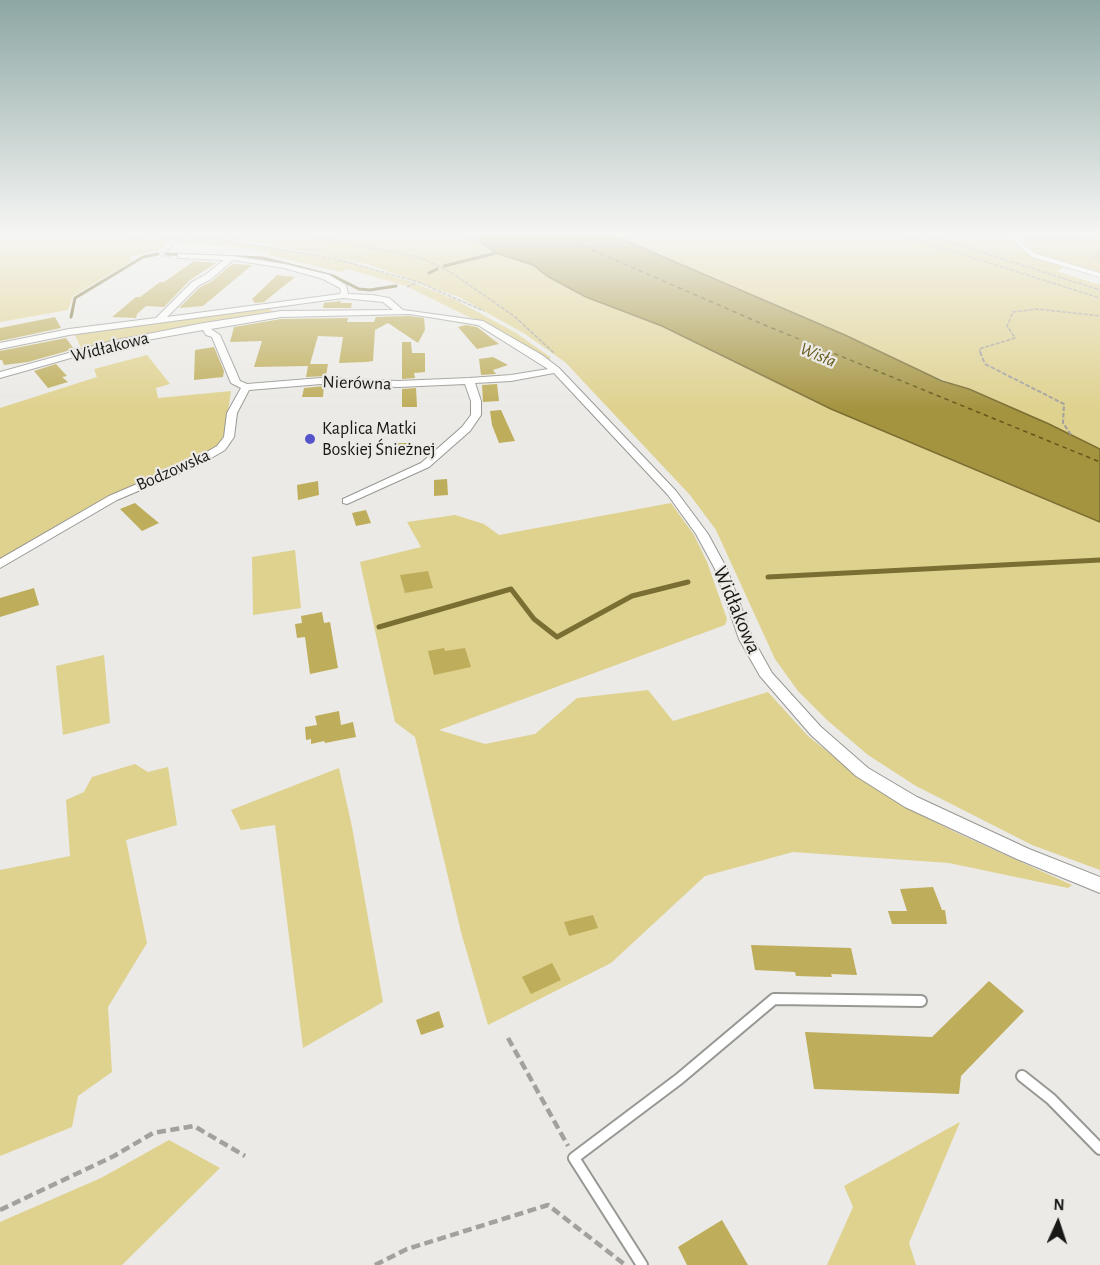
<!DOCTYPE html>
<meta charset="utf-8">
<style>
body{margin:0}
#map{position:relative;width:1100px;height:1265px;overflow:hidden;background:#ebeae6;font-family:"Alegreya Sans",sans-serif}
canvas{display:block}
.north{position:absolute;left:1028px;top:1193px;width:60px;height:60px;-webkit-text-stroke:4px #ebeae6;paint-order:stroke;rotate:3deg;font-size:16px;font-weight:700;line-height:24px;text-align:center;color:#181816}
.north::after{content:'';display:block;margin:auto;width:21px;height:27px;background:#181816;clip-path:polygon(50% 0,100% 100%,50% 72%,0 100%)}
</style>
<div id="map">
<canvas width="1100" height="1265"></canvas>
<div class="north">N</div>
</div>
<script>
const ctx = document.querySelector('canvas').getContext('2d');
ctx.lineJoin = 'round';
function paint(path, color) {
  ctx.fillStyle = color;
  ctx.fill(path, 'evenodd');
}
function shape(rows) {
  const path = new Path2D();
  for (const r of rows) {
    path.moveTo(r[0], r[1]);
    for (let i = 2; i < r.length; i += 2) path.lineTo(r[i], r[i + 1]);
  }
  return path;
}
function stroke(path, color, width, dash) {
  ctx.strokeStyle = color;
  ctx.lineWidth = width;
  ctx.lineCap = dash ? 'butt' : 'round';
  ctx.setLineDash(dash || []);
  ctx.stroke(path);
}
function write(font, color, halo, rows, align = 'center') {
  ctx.font = font + ' "Alegreya Sans",sans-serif';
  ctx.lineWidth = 4.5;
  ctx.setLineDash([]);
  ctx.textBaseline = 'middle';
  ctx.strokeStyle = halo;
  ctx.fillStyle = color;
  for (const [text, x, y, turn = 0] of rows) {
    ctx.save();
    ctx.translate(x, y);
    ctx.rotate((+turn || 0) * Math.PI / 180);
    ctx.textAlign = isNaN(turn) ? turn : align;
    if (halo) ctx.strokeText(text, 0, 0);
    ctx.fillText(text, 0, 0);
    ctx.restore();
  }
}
paint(shape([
 [106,233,214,239,308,253,351,262,412,282,454,299,516,333,550,357,550,360,482,321,469,317,406,286,347,269,341,272,268,255,270,251,185,242,169,241,160,250,129,257,132,261,73,296,68,310,0,322,0,234],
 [154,233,453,233,477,239,496,253,533,265,547,276,586,297,662,326,831,409,1100,522,1100,870,1032,845,916,786,868,755,827,720,798,691,775,659,716,530,690,495,565,362,525,334,459,297,367,264,257,242],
 [608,233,992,233,1013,235,1026,251,1037,258,1064,267,1056,271,1100,285,1100,449],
 [1021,235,1100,236,1100,274,1037,255,1024,244],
 [296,303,270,309,273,313,83,352,74,333],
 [147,355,170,384,156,388,158,398,231,391,225,432,219,444,210,452,189,462,83,511,0,561,0,408,97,377,94,369],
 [671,503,694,535,707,562,727,619,725,625,439,730,485,744,535,734,577,698,648,690,673,721,768,692,808,736,858,776,907,808,959,834,1072,885,1068,888,949,863,793,852,705,876,611,963,488,1025,461,932,415,737,395,722,360,562,421,547,407,522,455,515,484,524,499,535],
 [295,550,301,608,253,615,252,557],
 [104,655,110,723,63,735,56,666],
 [135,764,148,772,168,767,177,825,126,840,147,943,108,1007,112,1072,78,1096,72,1127,0,1156,0,870,70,856,66,800,84,792,92,777],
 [339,768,352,827,383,1002,303,1048,275,825,241,830,231,810],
 [960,1122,909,1243,916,1265,827,1265,853,1207,844,1186],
 [169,1140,220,1168,122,1265,0,1265,0,1222,101,1178]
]), '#dfd18e');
const water = shape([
 [453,233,608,233,845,335,942,381,969,389,1049,424,1100,449,1100,522,831,409,662,326,586,297,547,276,533,265,496,253,477,239,453,233]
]);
paint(water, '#a4933f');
stroke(water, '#7a6e33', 1.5);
stroke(shape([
 [167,254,263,258,333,276,359,289,370,290,396,286],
 [444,266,496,253],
 [429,273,437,269],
 [71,317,75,298,143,257,158,254]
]), '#7a6e33', 3);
stroke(shape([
 [768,577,1100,560],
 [379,627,511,589,534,619,557,637,632,596,688,582]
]), '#7a6e33', 5);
stroke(shape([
 [553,233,767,326,1100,462]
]), '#635718', 1.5, [4.5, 4]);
paint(shape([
 [194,261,216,263,190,280,164,307,146,306,137,314,136,318,112,317,136,297,140,297,160,282,164,282],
 [232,264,252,265,203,306,179,308,199,288,212,281],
 [277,275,295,277,264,302,255,303,252,299],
 [341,301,340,303,352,303,351,308,323,308,324,303],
 [410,316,424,318,425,330,418,343,388,323,375,330,373,361,366,362,339,363,343,337,318,336,310,364,328,364,326,376,306,377,308,366,254,367,262,341,230,342,234,327,281,319,348,318,347,322,374,322,376,317],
 [55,317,61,328,0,341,0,328],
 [466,325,477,327,499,344,477,349,458,327],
 [66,338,74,349,28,362,4,365,2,360,0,360,0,351],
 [402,342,411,342,412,353,425,353,425,372,414,373,415,378,402,379],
 [214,347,224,371,223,377,194,380,195,350],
 [493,357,508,365,493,370,496,374,481,375,479,359],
 [56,364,67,376,62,377,68,382,48,388,34,371],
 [497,384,499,401,483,402,482,385],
 [324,386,323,397,302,397,304,388],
 [416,388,417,407,402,407,402,389],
 [501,410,515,441,499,443,492,425,490,411],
 [397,443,412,443,409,456,394,456],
 [447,479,448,495,434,496,434,480],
 [318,481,319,495,298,500,297,485],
 [135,503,148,514,159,523,142,531,120,509],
 [366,510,371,523,356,526,352,513],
 [428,571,433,588,405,593,400,575],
 [34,588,39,605,0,617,0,598],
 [322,612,324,623,330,622,338,668,310,674,305,637,297,638,295,624,302,623,301,616],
 [444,648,445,651,465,648,471,667,434,675,428,651],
 [339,711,341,725,353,722,356,737,325,743,324,741,311,744,311,739,306,740,305,727,317,725,315,716],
 [933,887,942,910,945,910,947,924,892,924,888,911,907,911,900,889],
 [593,915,598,928,569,936,564,922],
 [751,945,851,948,857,975,831,974,832,977,796,976,795,972,755,970],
 [552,963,561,980,531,994,522,977],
 [989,981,1024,1011,961,1076,959,1094,814,1089,805,1032,932,1037],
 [439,1011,444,1027,421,1035,416,1020],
 [722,1220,748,1265,687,1265,678,1247]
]), '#bead5a');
const serviceFar1 = shape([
 [1000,233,1015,234],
 [1100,235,1015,234,1020,244,1033,255,1100,275]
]);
const service = shape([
 [1022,1076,1051,1099,1100,1149],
 [642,1265,574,1158,679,1079,774,999,921,1001]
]);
const minor = shape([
 [178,254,231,256,284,264,329,275,346,285,348,294,372,295,389,298,403,310,483,321,542,355,559,368,676,491,708,534,727,569,753,639,772,673,821,727,868,768,917,797,1029,849,1100,877,1100,893,1017,859,905,807,856,776,811,735,760,676,739,639,715,569,696,534,668,495,554,373,511,381,475,383,481,401,481,415,470,431,429,467,347,504,343,503,343,499,421,463,462,427,471,415,471,401,465,384,398,387,321,384,249,390,237,413,234,437,225,450,201,464,117,500,0,568,0,559,109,496,193,460,217,446,224,437,227,413,241,388,231,383,212,337,206,335,203,330,113,346,0,378,0,372,112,341,204,323,281,311,393,310,383,302,343,298,69,335,0,349,0,343,69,329,156,318,192,282,205,275,224,260,181,258,178,258,178,254],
 [233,260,284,268,323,279,340,288,341,292,340,294,167,317,198,286,211,279,233,260],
 [410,314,478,325,548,369,511,375,469,378,398,381,321,378,247,384,240,381,220,335,211,329,281,317,410,314]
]);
stroke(serviceFar1, '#979793', 5);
stroke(service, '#979793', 14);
stroke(minor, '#979793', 2);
stroke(shape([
 [131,233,218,239,333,258,418,282,484,311],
 [292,233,422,258,452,273,514,316,554,353],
 [895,233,1100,298],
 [921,233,1100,290],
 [0,234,40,233],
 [624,237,667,233],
 [1100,254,1094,257,1100,258],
 [171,256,162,256,183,237],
 [407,287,416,283],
 [981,353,979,349,1015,338,1007,326,1013,312,1038,309,1100,316]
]), '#a2a19e', 1.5, [4, 1.5]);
stroke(shape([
 [980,352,985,364,1064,404,1063,423,1072,436]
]), '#a2a19e', 2, [4.5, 2]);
stroke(shape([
 [508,1038,568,1146],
 [0,1210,114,1156,153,1133,194,1126,245,1156],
 [375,1265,407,1249,548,1205,624,1264]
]), '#a2a19e', 4.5, [9, 4.5]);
stroke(serviceFar1, '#fff', 4);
stroke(service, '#fff', 10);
paint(minor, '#fff');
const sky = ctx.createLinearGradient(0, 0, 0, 410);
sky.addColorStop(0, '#8da7a4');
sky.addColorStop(0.57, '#f6f6f4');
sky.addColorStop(1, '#f6f6f400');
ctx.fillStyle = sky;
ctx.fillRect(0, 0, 1100, 410);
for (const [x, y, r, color] of [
 [310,439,6,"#5554cb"]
]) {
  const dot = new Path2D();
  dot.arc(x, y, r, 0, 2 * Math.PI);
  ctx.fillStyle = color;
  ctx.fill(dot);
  stroke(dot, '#ebeae6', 2);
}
write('18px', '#181816', '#ebeae6', [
 ["Widłakowa",110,347,-14],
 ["Nierówna",357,383,2],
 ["Bodzowska",173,470,-24]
]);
write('italic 18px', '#635718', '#ebeae6', [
 ["Wisła",818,355,23]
]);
write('18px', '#181816', '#ebeae6', [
 ["Kaplica Matki",322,429],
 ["Boskiej Śnieżnej",322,450]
], 'left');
write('21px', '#181816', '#ebeae6', [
 ["Widłakowa",737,610,67]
]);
</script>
